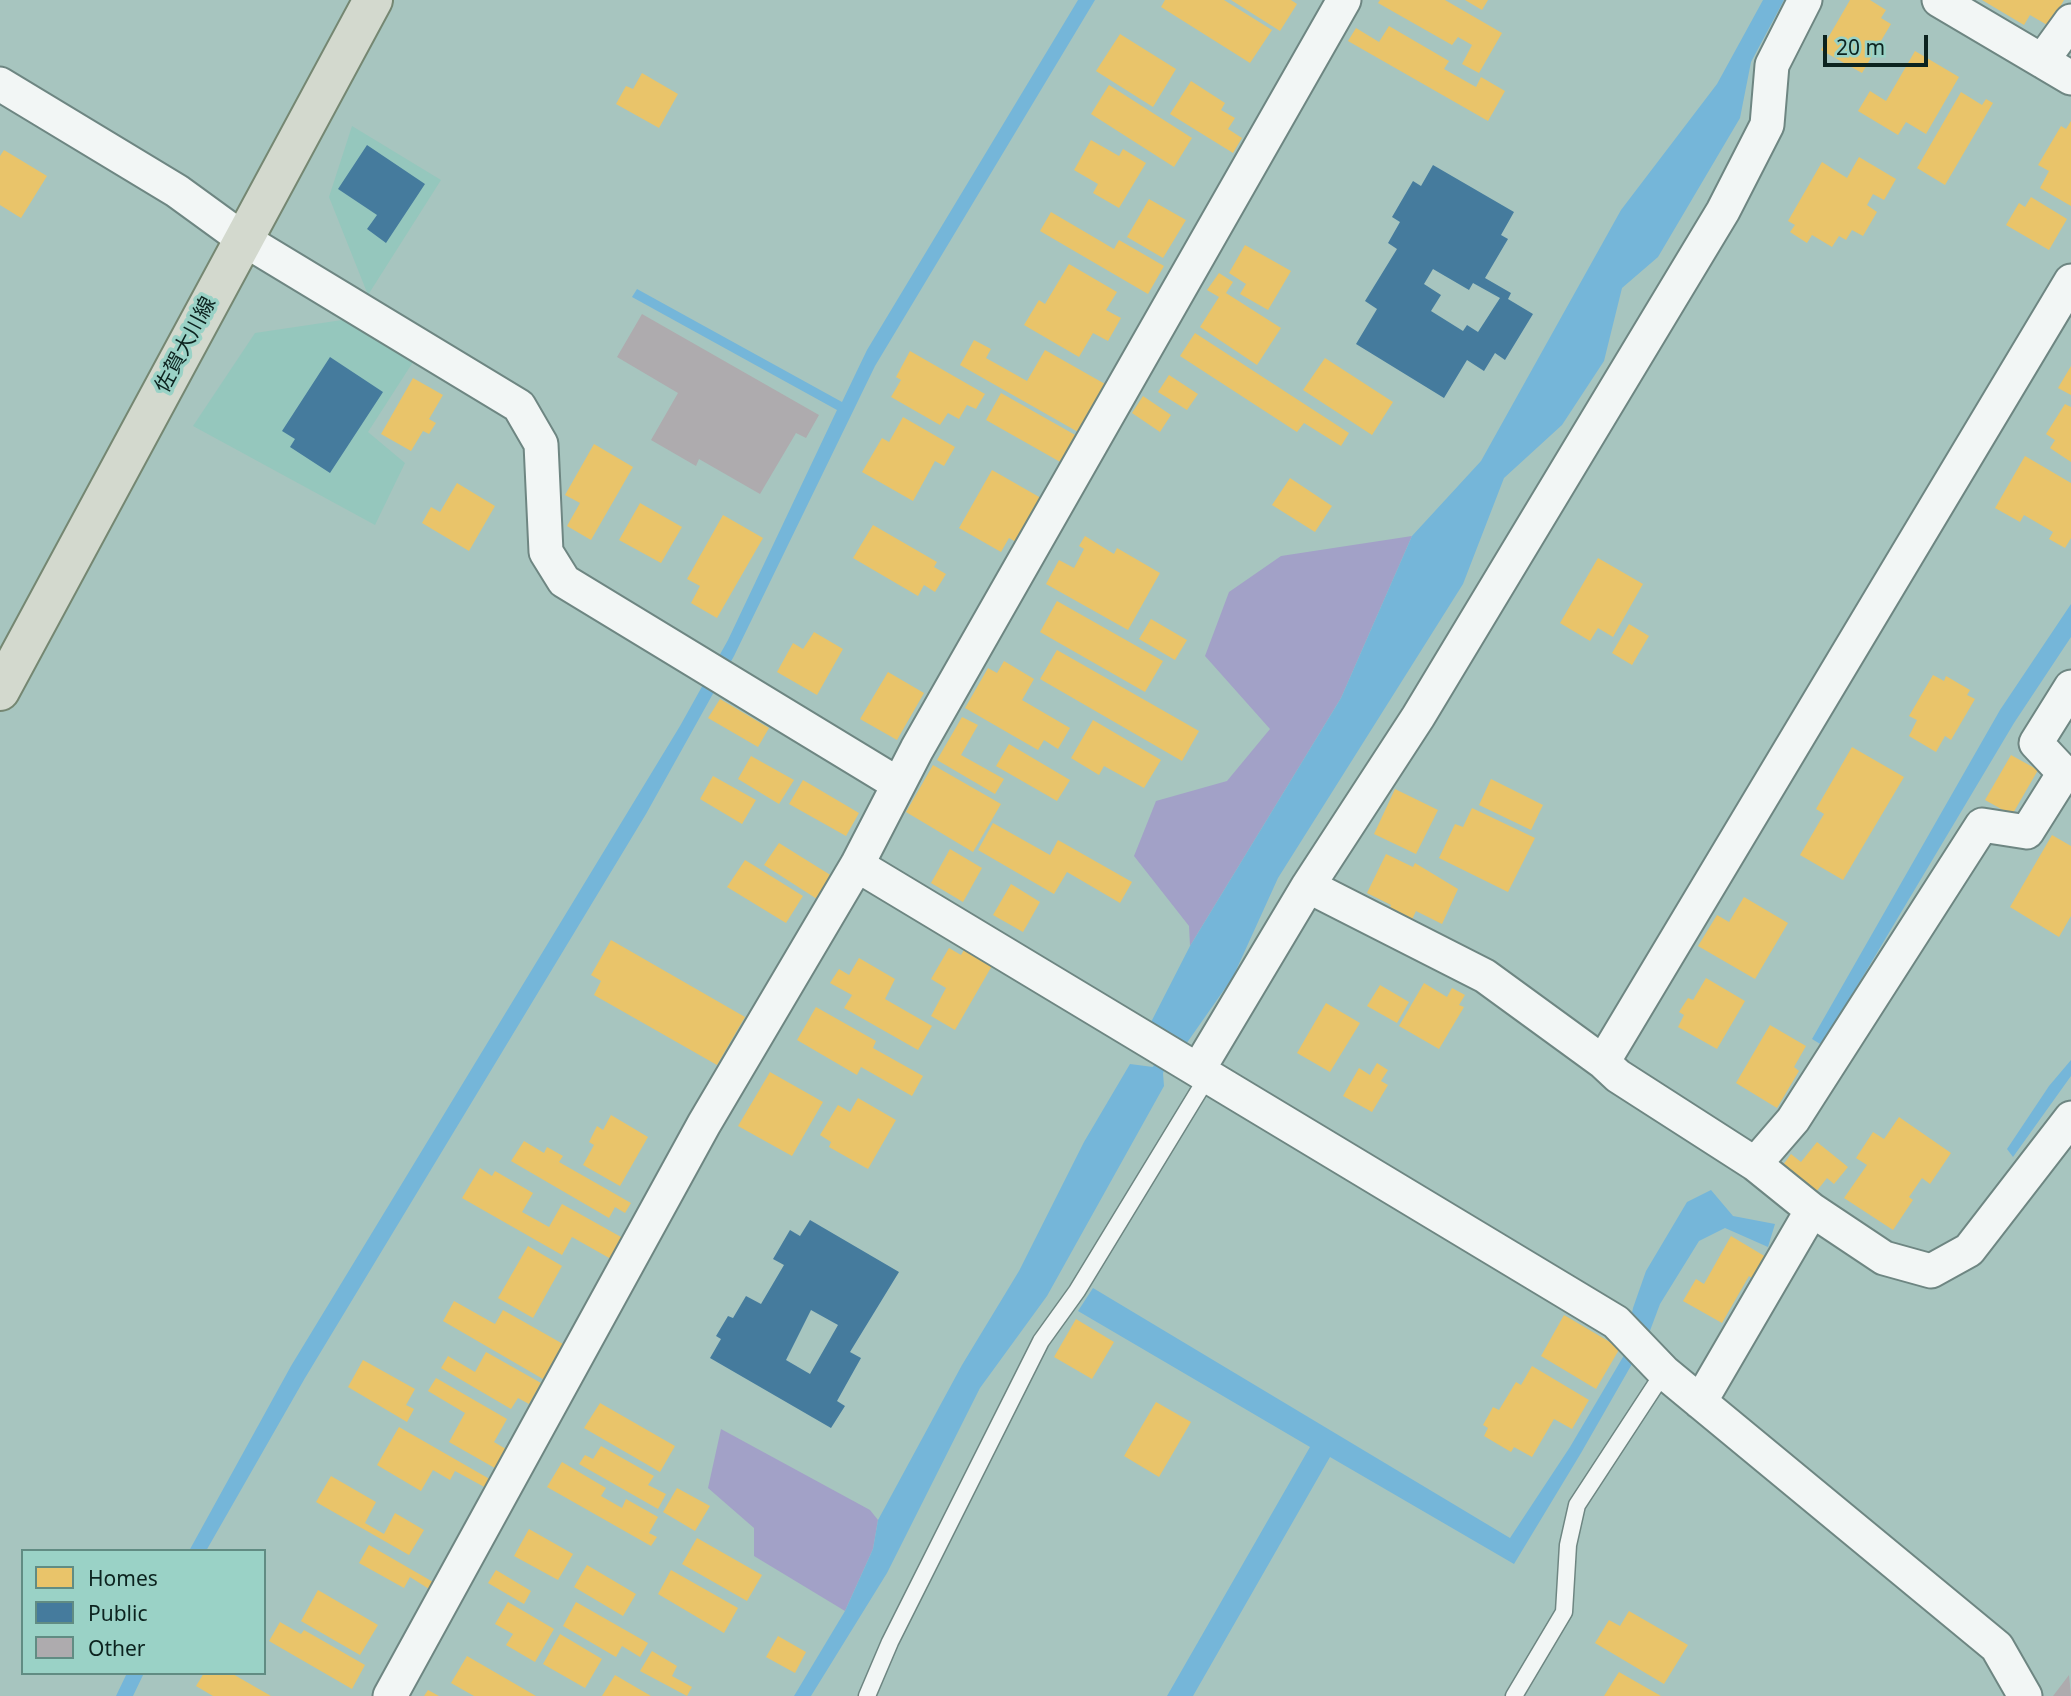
<!DOCTYPE html>
<meta charset="utf-8">
<style>
body{margin:0}
#map{position:relative;width:2071px;height:1696px;overflow:hidden;background:#a7c5bf;font-family:"Noto Sans",sans-serif}
canvas{display:block}
.legend{position:absolute;left:21px;top:1549px;width:245px;height:126px;box-sizing:border-box;background:#9ad2c6;border:2px solid #618c83;margin:0;padding:9px 12px;list-style:none;font-size:21px;color:#0c231f}
.legend li{display:flex;align-items:center;gap:14px;height:35px}
.legend b{width:35px;border:2px solid #618c83}
.scale{position:absolute;left:1823px;top:35px;width:105px;height:32px;box-sizing:border-box;border:4px solid #0c231f;border-top:0;padding-left:9px;font-size:21px;line-height:24px;white-space:nowrap;color:#0c231f;-webkit-text-stroke:5px #9ad2c6;paint-order:stroke}
</style>
<div id="map">
<canvas width="2071" height="1696"></canvas>
<ul class="legend">
<li><b style="height:19px;background:#e9c46a"></b>Homes</li>
<li><b style="height:19px;background:#457b9d"></b>Public</li>
<li><b style="height:19px;background:#aeabae"></b>Other</li>
</ul>
<div class="scale">20 m</div>
</div>
<script>
const ctx = document.querySelector('canvas').getContext('2d');
ctx.lineJoin = 'round';
function paint(path, color) {
  ctx.fillStyle = color;
  ctx.fill(path, 'evenodd');
}
function shape(rows) {
  const path = new Path2D();
  for (const r of rows) {
    path.moveTo(r[0], r[1]);
    for (let i = 2; i < r.length; i += 2) path.lineTo(r[i], r[i + 1]);
  }
  return path;
}
function stroke(path, color, width, dash) {
  ctx.strokeStyle = color;
  ctx.lineWidth = width;
  ctx.lineCap = dash ? 'butt' : 'round';
  ctx.setLineDash(dash || []);
  ctx.stroke(path);
}
function write(font, color, halo, rows, align = 'center') {
  ctx.font = font + ' "Noto Sans","Noto Sans JP",sans-serif';
  ctx.lineWidth = 7;
  ctx.setLineDash([]);
  ctx.textBaseline = 'middle';
  ctx.strokeStyle = halo;
  ctx.fillStyle = color;
  for (const [text, x, y, turn = 0] of rows) {
    ctx.save();
    ctx.translate(x, y);
    ctx.rotate((+turn || 0) * Math.PI / 180);
    ctx.textAlign = isNaN(turn) ? turn : align;
    if (halo) ctx.strokeText(text, 0, 0);
    ctx.fillText(text, 0, 0);
    ctx.restore();
  }
}
paint(shape([
 [352,126,441,180,368,295,329,197],
 [349,319,415,359,368,432,405,463,375,525,193,426,255,333]
]), '#95c7bd');
paint(shape([
 [1412,536,1341,698,1190,946,1189,926,1134,856,1156,801,1227,781,1270,729,1205,656,1229,592,1281,556],
 [721,1429,870,1510,878,1520,873,1549,845,1611,754,1556,754,1528,708,1488]
]), '#a2a1c7');
paint(shape([
 [1078,0,1095,0,875,366,734,656,646,814,305,1378,206,1551,189,1551,291,1366,680,726,728,640,837,410,632,297,637,289,842,402,867,350],
 [1763,0,1784,0,1751,62,1740,118,1658,257,1622,288,1604,361,1562,425,1504,478,1463,584,1278,878,1233,977,1184,1047,1177,1044,1163,1073,1164,1086,1047,1296,980,1388,887,1573,811,1696,794,1696,845,1611,873,1549,878,1520,962,1365,1019,1271,1084,1142,1130,1064,1153,1067,1165,1038,1148,1028,1190,946,1341,698,1412,536,1481,461,1621,210,1717,84],
 [2071,604,2071,637,2014,723,1822,1045,1812,1039,2000,710],
 [2071,1060,2071,1076,2013,1157,2007,1149,2049,1086],
 [1711,1190,1733,1216,1775,1224,1768,1247,1725,1228,1699,1241,1660,1304,1648,1336,1581,1453,1514,1564,1330,1457,1193,1696,1167,1696,1310,1447,1078,1311,1093,1288,1510,1538,1570,1447,1623,1357,1633,1308,1646,1271,1687,1202],
 [127,1673,144,1673,133,1696,116,1696]
]), '#75b6d9');
paint(shape([
 [1165,0,1224,0,1272,30,1250,63,1161,7],
 [1231,0,1291,0,1297,4,1280,31],
 [1380,0,1445,0,1502,33,1479,73,1462,64,1472,45,1458,37,1452,45,1378,3],
 [1465,0,1488,0,1482,10],
 [1850,0,1870,0,1886,10,1881,18,1891,24,1862,73,1821,50],
 [1982,0,2064,0,2049,26,2030,15,2024,25],
 [1389,26,1449,61,1444,69,1476,87,1481,77,1505,91,1488,121,1348,41,1356,28,1379,42],
 [1120,34,1176,69,1153,107,1096,71],
 [1915,51,1959,77,1926,134,1906,122,1898,135,1858,111,1870,91,1886,101],
 [642,73,678,94,659,128,616,104,626,86,633,89],
 [1191,81,1225,103,1221,110,1235,118,1228,129,1242,138,1233,153,1170,114],
 [1109,85,1192,138,1174,167,1091,114],
 [1961,92,1982,105,1986,99,1993,103,1945,185,1917,168],
 [2071,121,2071,206,2040,188,2049,171,2038,165,2061,126,2066,129],
 [1091,140,1119,156,1123,149,1146,163,1119,208,1093,193,1098,184,1074,170],
 [4,150,47,176,21,218,0,205,0,156],
 [1859,157,1896,179,1884,200,1873,194,1867,205,1877,212,1863,236,1852,230,1846,240,1839,236,1832,247,1812,235,1807,243,1790,232,1795,225,1788,221,1822,162,1847,178],
 [2031,197,2067,219,2049,250,2006,225,2019,203,2025,207],
 [1149,199,1186,220,1163,258,1127,237],
 [1051,212,1114,249,1119,240,1164,266,1148,294,1040,231],
 [1245,245,1291,271,1268,310,1240,294,1246,284,1229,273],
 [1069,264,1117,292,1106,310,1121,318,1108,341,1093,333,1079,357,1024,325,1039,300,1045,304],
 [1219,273,1233,282,1226,293,1281,328,1257,365,1200,327,1219,297,1207,290],
 [1195,333,1349,433,1341,446,1304,423,1297,432,1180,356],
 [974,340,991,349,986,358,1027,381,1045,350,1105,384,1078,432,960,365],
 [910,351,985,394,976,409,967,405,959,419,948,413,940,425,891,397,901,380,896,377],
 [1325,358,1393,402,1372,435,1303,390],
 [2071,366,2071,395,2058,388],
 [1169,375,1198,394,1187,410,1158,392],
 [413,378,443,395,429,419,436,423,429,434,423,431,411,451,381,434],
 [1001,393,1077,436,1062,463,986,420],
 [1143,396,1171,415,1160,432,1132,413],
 [2065,404,2071,407,2071,462,2050,448,2055,440,2046,434],
 [903,417,955,447,944,466,935,461,913,501,862,472,882,438,889,442],
 [594,444,633,467,591,540,567,526,580,503,565,495],
 [2025,456,2071,483,2071,538,2065,548,2049,539,2053,532,2024,515,2020,522,1995,508],
 [992,470,1041,498,1016,542,1009,538,1001,552,959,528],
 [1290,478,1332,506,1315,532,1272,505],
 [457,483,495,506,469,551,422,523,431,507,440,512],
 [640,503,682,527,661,563,619,540],
 [723,515,763,538,717,618,691,603,700,586,687,579],
 [873,525,937,562,934,567,946,574,935,592,924,585,918,596,853,558],
 [1085,536,1114,554,1117,548,1160,573,1128,630,1046,584,1059,560,1074,568,1084,549,1079,546],
 [1598,558,1643,584,1613,637,1598,628,1590,641,1560,623],
 [1057,601,1163,661,1145,692,1040,632],
 [1151,619,1187,640,1175,660,1139,639],
 [1629,624,1649,636,1632,665,1612,653],
 [814,632,843,649,817,695,777,672,793,643,803,649],
 [1057,650,1199,731,1182,761,1040,679],
 [1004,661,1034,679,1022,700,1070,728,1058,749,1044,740,1038,750,965,708,988,668,997,673],
 [888,672,924,693,897,740,860,719],
 [1933,675,1944,681,1946,676,1970,690,1967,695,1975,699,1951,740,1945,736,1936,752,1909,736,1917,720,1909,716],
 [720,699,769,728,758,747,708,718],
 [962,717,978,725,961,755,1004,779,995,794,937,760],
 [1093,720,1161,760,1144,788,1104,766,1099,775,1071,758],
 [1009,744,1070,780,1057,801,996,766],
 [1852,747,1904,777,1843,880,1800,855,1824,814,1816,809],
 [2011,755,2038,770,2012,815,1985,800],
 [751,756,794,780,779,804,738,779],
 [933,765,1001,804,973,852,906,812],
 [713,776,756,800,742,824,700,799],
 [1491,779,1543,805,1531,830,1479,805],
 [803,780,859,813,846,836,789,804],
 [1395,789,1438,810,1416,854,1374,834],
 [1472,808,1535,838,1508,892,1439,858,1455,824,1463,827],
 [993,823,1050,855,1058,840,1132,882,1120,903,1067,872,1054,894,978,850],
 [2052,835,2071,846,2071,916,2059,937,2010,907],
 [779,843,832,876,817,899,764,865],
 [950,849,982,868,963,902,931,883],
 [1386,854,1413,867,1415,863,1458,889,1442,924,1416,911,1411,922,1389,911,1391,905,1367,893],
 [745,860,803,896,786,923,727,887],
 [1011,884,1040,902,1023,932,993,915],
 [1744,897,1788,923,1755,979,1698,946,1717,915,1729,922],
 [611,940,745,1017,717,1065,594,995,601,981,591,975],
 [949,948,961,955,965,948,993,964,955,1030,931,1016,946,988,931,979],
 [859,958,895,979,885,999,932,1026,918,1050,844,1008,852,995,830,983,839,969,849,975],
 [1706,978,1745,1001,1717,1049,1678,1027,1684,1015,1679,1012,1688,998,1693,1000],
 [1424,983,1447,997,1452,988,1465,995,1459,1005,1464,1007,1439,1049,1399,1026],
 [1380,985,1409,1002,1397,1023,1367,1006],
 [1326,1003,1360,1023,1330,1072,1297,1053],
 [816,1007,876,1041,873,1048,923,1076,912,1096,861,1067,857,1075,797,1040],
 [1770,1025,1806,1046,1794,1067,1799,1071,1777,1108,1736,1083],
 [1377,1063,1388,1070,1381,1081,1388,1085,1372,1112,1343,1096,1359,1068,1370,1075],
 [770,1072,823,1102,792,1156,738,1126],
 [858,1098,896,1120,868,1169,829,1147,831,1142,820,1135,838,1105,850,1112],
 [611,1115,648,1137,620,1186,583,1165,594,1145,589,1142,597,1126,603,1130],
 [1899,1117,1951,1153,1930,1184,1922,1178,1909,1197,1913,1200,1893,1230,1844,1198,1867,1165,1856,1158,1873,1132,1884,1139],
 [524,1141,544,1153,547,1147,563,1156,559,1162,631,1203,625,1213,615,1207,609,1218,511,1161],
 [1817,1142,1848,1167,1834,1184,1827,1178,1816,1192,1783,1165,1791,1154,1801,1162],
 [480,1168,492,1176,495,1171,533,1193,522,1212,549,1227,562,1204,630,1242,618,1263,572,1237,562,1255,462,1198],
 [1731,1236,1766,1257,1753,1279,1749,1276,1722,1323,1683,1301,1696,1279,1704,1284],
 [528,1246,562,1266,533,1318,498,1298],
 [454,1301,495,1324,503,1310,563,1344,543,1379,443,1321],
 [1564,1315,1620,1348,1596,1389,1541,1356],
 [1076,1319,1114,1342,1092,1379,1054,1357],
 [486,1352,541,1383,529,1404,518,1398,511,1409,441,1368,448,1356,475,1372],
 [363,1360,415,1389,406,1405,414,1409,407,1422,348,1387],
 [1532,1366,1589,1400,1572,1429,1554,1419,1532,1457,1514,1447,1511,1452,1484,1436,1488,1428,1483,1425,1493,1407,1499,1410,1516,1382,1521,1385],
 [436,1378,507,1419,494,1442,511,1452,500,1471,449,1442,465,1413,428,1391],
 [1156,1402,1191,1422,1159,1477,1124,1456],
 [600,1403,675,1446,660,1472,584,1428],
 [399,1427,493,1481,488,1489,455,1471,450,1480,433,1470,421,1491,377,1465],
 [601,1446,654,1476,648,1485,666,1494,658,1509,579,1464,585,1455,593,1459],
 [562,1462,606,1488,601,1496,622,1508,626,1499,658,1517,649,1533,657,1537,651,1546,547,1487],
 [331,1476,376,1502,365,1523,384,1534,395,1513,424,1530,409,1555,316,1502],
 [677,1488,710,1506,695,1531,663,1512],
 [529,1529,573,1554,558,1580,514,1556],
 [697,1538,762,1575,747,1601,682,1564],
 [369,1545,433,1582,429,1589,410,1577,404,1588,359,1563],
 [587,1565,636,1594,623,1616,574,1587],
 [496,1570,531,1591,524,1604,488,1583],
 [671,1570,738,1608,724,1633,658,1594],
 [318,1590,378,1625,360,1655,301,1621],
 [508,1602,554,1629,535,1662,506,1645,513,1634,495,1624],
 [576,1602,648,1643,640,1657,622,1646,616,1657,563,1626],
 [1629,1611,1688,1645,1664,1684,1595,1643,1609,1620,1620,1626],
 [280,1622,301,1634,304,1630,365,1665,352,1689,269,1641],
 [560,1634,602,1659,585,1688,543,1664],
 [778,1636,806,1652,795,1673,766,1657],
 [652,1651,677,1666,672,1676,692,1687,687,1696,640,1671],
 [467,1656,536,1696,474,1696,451,1683],
 [1619,1672,1661,1696,1604,1696],
 [204,1673,231,1673,271,1696,213,1696,196,1686],
 [615,1675,651,1696,602,1696],
 [428,1690,439,1696,424,1696]
]), '#e9c46a');
paint(shape([
 [367,145,425,184,386,243,367,229,377,215,338,189],
 [1433,165,1514,212,1501,235,1508,239,1485,278,1511,293,1508,299,1533,314,1505,360,1495,353,1484,371,1467,360,1444,398,1356,344,1377,309,1365,301,1397,249,1388,243,1400,222,1392,217,1413,181,1421,186],
 [1433,269,1469,290,1473,283,1500,298,1478,332,1467,325,1463,331,1431,311,1441,295,1424,284],
 [330,357,383,392,330,473,290,447,295,439,282,431],
 [810,1220,899,1272,850,1352,861,1358,837,1401,845,1406,831,1428,710,1358,721,1339,716,1336,728,1316,733,1318,746,1296,761,1304,784,1265,773,1259,790,1230,800,1236],
 [811,1310,838,1325,810,1374,786,1360]
]), '#457b9d');
paint(shape([
 [642,314,819,415,806,438,796,433,760,494,699,459,696,466,651,440,678,393,617,357],
 [2069,1675,2071,1696,2053,1696]
]), '#aeabae');
const lane = shape([
 [867,1696,890,1642,1041,1341,1077,1291,1208,1076],
 [1514,1696,1564,1612,1568,1545,1577,1505,1664,1372]
]);
const street = shape([
 [1939,0,2071,78],
 [2042,61,2071,21],
 [0,84,177,191,243,239,519,406,541,444,546,552,564,581,898,784],
 [857,865,1616,1322,1664,1372,1997,1647,2025,1696],
 [1308,886,1485,976,1603,1062,1618,1076,1755,1164,1812,1210,1700,1402],
 [1603,1062,2071,281],
 [1198,1070,1308,886,1418,717,1723,211,1767,125,1772,65,1805,0],
 [1755,1164,1793,1120,1982,825,2027,832,2064,773,2036,743,2071,687],
 [1812,1210,1884,1258,1931,1271,1969,1250,2071,1118],
 [390,1696,704,1124,857,865,917,749,1344,0]
]);
const primary = shape([
 [0,691,373,0]
]);
stroke(lane, '#6e8682', 19);
stroke(street, '#6e8682', 37);
stroke(primary, '#758772', 42);
stroke(lane, '#f2f6f5', 16);
stroke(street, '#f2f6f5', 33);
stroke(primary, '#d3d9ce', 38);
write('21px', '#0c231f', '#9ad2c6', [
 ["佐賀大川線",186,345,-62]
]);
</script>
